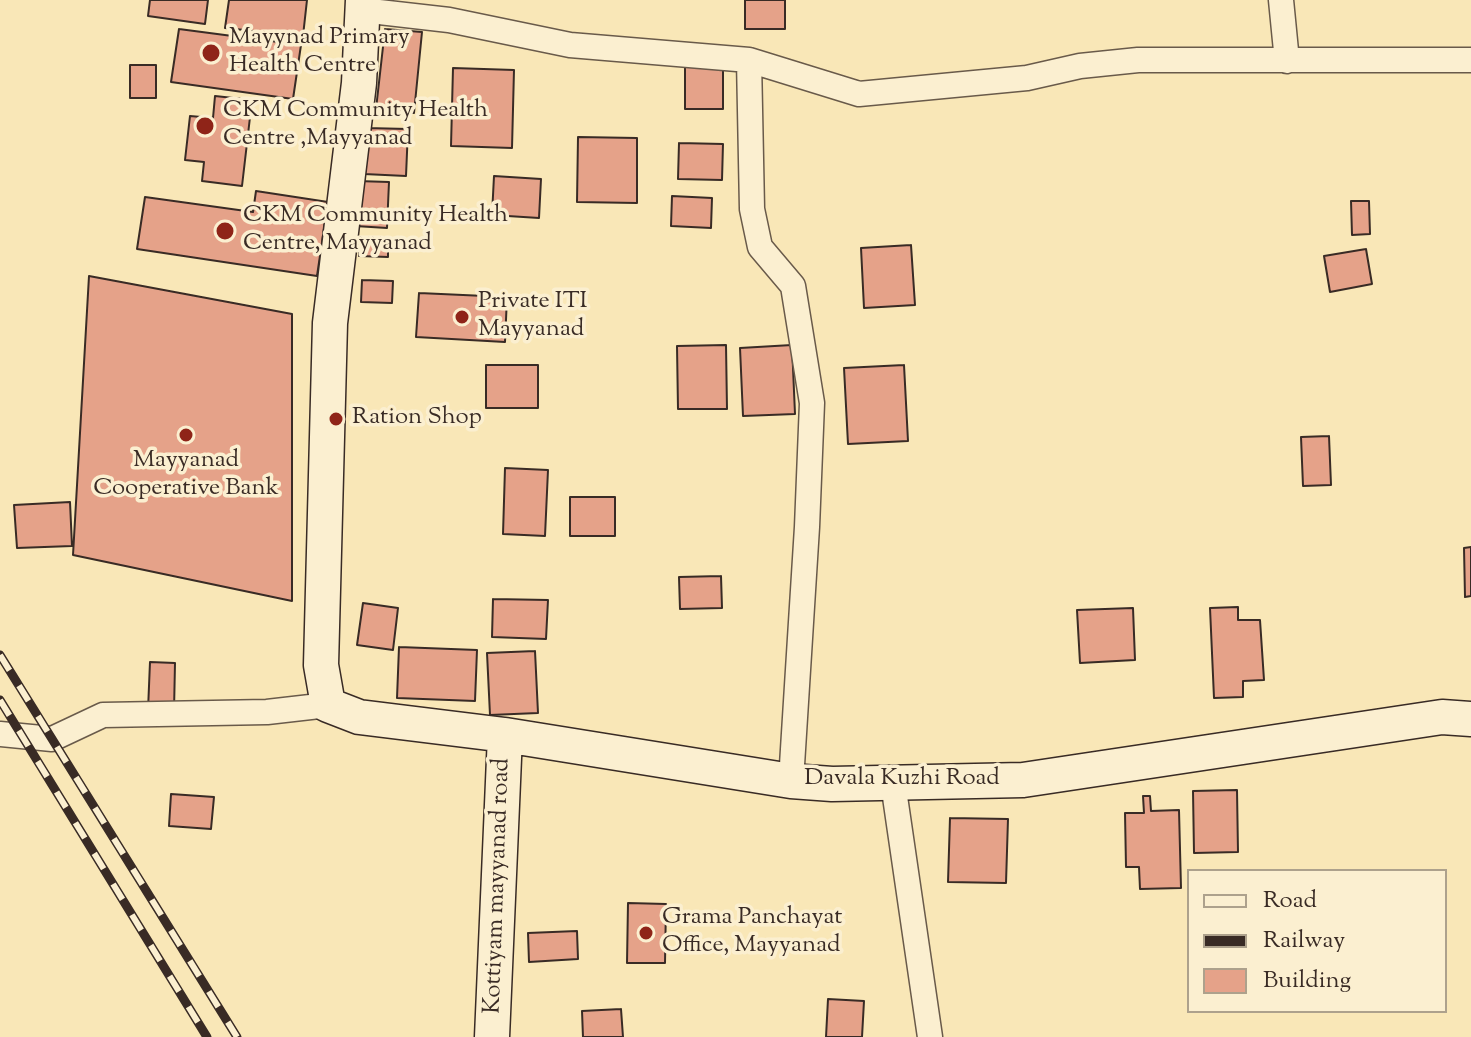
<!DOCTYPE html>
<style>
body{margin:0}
#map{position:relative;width:1471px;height:1037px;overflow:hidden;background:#f9e7b7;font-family:"Sorts Mill Goudy",serif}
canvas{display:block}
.legend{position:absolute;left:1187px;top:869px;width:260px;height:144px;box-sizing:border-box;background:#fbefd0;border:2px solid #ada18c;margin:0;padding:10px 14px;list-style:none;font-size:24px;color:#392b25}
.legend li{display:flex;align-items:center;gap:16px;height:40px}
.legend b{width:40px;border:2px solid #ada18c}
</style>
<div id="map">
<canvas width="1471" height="1037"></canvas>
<ul class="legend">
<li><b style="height:10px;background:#fbefd0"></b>Road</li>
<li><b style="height:10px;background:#392b25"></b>Railway</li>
<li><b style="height:22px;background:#e5a289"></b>Building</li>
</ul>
</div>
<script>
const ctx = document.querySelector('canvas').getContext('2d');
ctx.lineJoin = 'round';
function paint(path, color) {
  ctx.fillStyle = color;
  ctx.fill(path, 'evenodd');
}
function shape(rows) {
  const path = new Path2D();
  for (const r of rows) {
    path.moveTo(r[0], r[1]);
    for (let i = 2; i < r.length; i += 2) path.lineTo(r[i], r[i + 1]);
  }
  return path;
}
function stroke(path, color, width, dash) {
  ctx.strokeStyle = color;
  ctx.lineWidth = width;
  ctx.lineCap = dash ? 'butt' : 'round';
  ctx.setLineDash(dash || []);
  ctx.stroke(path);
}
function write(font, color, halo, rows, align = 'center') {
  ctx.font = font + ' "Sorts Mill Goudy",serif';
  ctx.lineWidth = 7;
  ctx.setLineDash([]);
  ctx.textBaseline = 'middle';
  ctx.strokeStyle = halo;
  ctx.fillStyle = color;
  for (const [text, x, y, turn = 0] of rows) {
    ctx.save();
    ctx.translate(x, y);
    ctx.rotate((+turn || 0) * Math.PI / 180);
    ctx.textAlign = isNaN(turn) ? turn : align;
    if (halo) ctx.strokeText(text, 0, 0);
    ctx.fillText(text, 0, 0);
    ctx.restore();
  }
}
const building = shape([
 [150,0,208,0,205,24,148,16,150,0],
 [229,0,307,0,303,36,225,28,229,0],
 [745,0,785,0,785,29,745,29,745,0],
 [179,29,301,45,293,99,171,82,179,29],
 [385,29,422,32,414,113,376,109,385,29],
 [130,65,156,65,156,98,130,98,130,65],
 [685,67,723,67,723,109,685,109,685,67],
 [453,68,514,70,512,148,451,146,453,68],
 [215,96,252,100,242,186,202,181,204,162,185,160,190,116,213,118,215,96],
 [366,128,408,129,406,176,364,174,366,128],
 [578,137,637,138,637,203,577,202,578,137],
 [679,143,723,144,722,180,678,179,679,143],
 [494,176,541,179,539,218,492,215,494,176],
 [357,181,389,182,387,228,355,226,357,181],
 [256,191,328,202,317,276,137,249,145,197,253,212,256,191],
 [672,196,712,198,711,228,671,226,672,196],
 [1351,201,1369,201,1370,234,1352,235,1351,201],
 [359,237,388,237,388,257,359,256,359,237],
 [911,245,915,305,864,308,861,248,911,245],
 [1366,249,1372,284,1330,292,1324,256,1366,249],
 [89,276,292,314,292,601,73,555,89,276],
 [362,280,393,281,392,303,361,302,362,280],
 [419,293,507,297,505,342,416,337,419,293],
 [726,345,727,409,678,409,677,346,726,345],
 [792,345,795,414,743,416,740,348,792,345],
 [486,365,538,365,538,408,486,408,486,365],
 [904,365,908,441,848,444,844,368,904,365],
 [1329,436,1331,485,1303,486,1301,437,1329,436],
 [505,468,548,470,545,536,503,534,505,468],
 [570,497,615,497,615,536,570,536,570,497],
 [70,502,72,546,17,548,14,505,70,502],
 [1471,547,1471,596,1465,597,1464,548,1471,547],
 [721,576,722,608,680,609,679,577,721,576],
 [493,599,548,600,546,639,492,637,493,599],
 [363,603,398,608,393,650,357,645,363,603],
 [1238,607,1238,620,1260,620,1264,680,1243,681,1243,697,1214,698,1210,608,1238,607],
 [1133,608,1135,660,1080,663,1077,610,1133,608],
 [399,647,477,650,475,701,397,698,399,647],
 [535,651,538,713,490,715,487,653,535,651],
 [150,662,175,663,174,711,148,710,150,662],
 [1237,790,1238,852,1194,853,1193,791,1237,790],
 [171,794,214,797,211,829,169,826,171,794],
 [1143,796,1150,796,1151,811,1179,810,1181,888,1140,889,1139,867,1126,867,1125,813,1144,813,1143,796],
 [950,818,1008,819,1006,883,948,882,950,818],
 [628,903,666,904,665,963,627,963,628,903],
 [577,931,578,959,529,962,528,933,577,931],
 [828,999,864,1001,862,1037,826,1037,828,999],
 [621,1009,623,1037,583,1037,582,1011,621,1009]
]);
paint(building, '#e5a289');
stroke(building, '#392b25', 2);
const street = shape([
 [1281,0,1287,61],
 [362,10,449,20,570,45,749,60,859,94,1027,78,1080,66,1138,60,1471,60],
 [749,60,752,209,760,247,793,286,812,403,807,527,791,781],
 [0,734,52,739,103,715,267,712,328,705],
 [893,783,930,1037]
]);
const secondary = shape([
 [363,0,359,83,330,323,321,665,328,705,359,717,505,735,791,781,832,784,1023,780,1442,717,1471,719],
 [492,1037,505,735]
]);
stroke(street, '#695a4a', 27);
stroke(secondary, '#392b25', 37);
stroke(street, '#fbefd0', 24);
stroke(secondary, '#fbefd0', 34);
const rail = shape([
 [0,655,237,1037],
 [0,700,207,1037]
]);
stroke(rail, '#392b25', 9);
stroke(rail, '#fbefd0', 6, [18]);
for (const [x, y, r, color] of [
 [211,53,10,"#8f2418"],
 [205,126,10,"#8f2418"],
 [225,231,10,"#8f2418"],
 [462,317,8,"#8f2418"],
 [336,419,8,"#8f2418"],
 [186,435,8,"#8f2418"],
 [646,933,8,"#8f2418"]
]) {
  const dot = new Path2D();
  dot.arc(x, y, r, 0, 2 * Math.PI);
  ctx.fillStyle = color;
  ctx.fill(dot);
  stroke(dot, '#fbefd0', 3);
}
write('24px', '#392b25', '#fbefd0', [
 ["Mayynad Primary",229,39],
 ["Health Centre",229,67],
 ["CKM Community Health",223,112],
 ["Centre ,Mayyanad",223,140],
 ["CKM Community Health",243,217],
 ["Centre, Mayyanad",243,245],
 ["Private ITI",478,303],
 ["Mayyanad",478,331],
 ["Ration Shop",352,419],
 ["Mayyanad",186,462,"center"],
 ["Cooperative Bank",186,490,"center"],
 ["Grama Panchayat",662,919],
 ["Office, Mayyanad",662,947]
], 'left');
write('24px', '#392b25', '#fbefd0', [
 ["Davala Kuzhi Road",902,780],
 ["Kottiyam mayyanad road",499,886,-88]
]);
</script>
